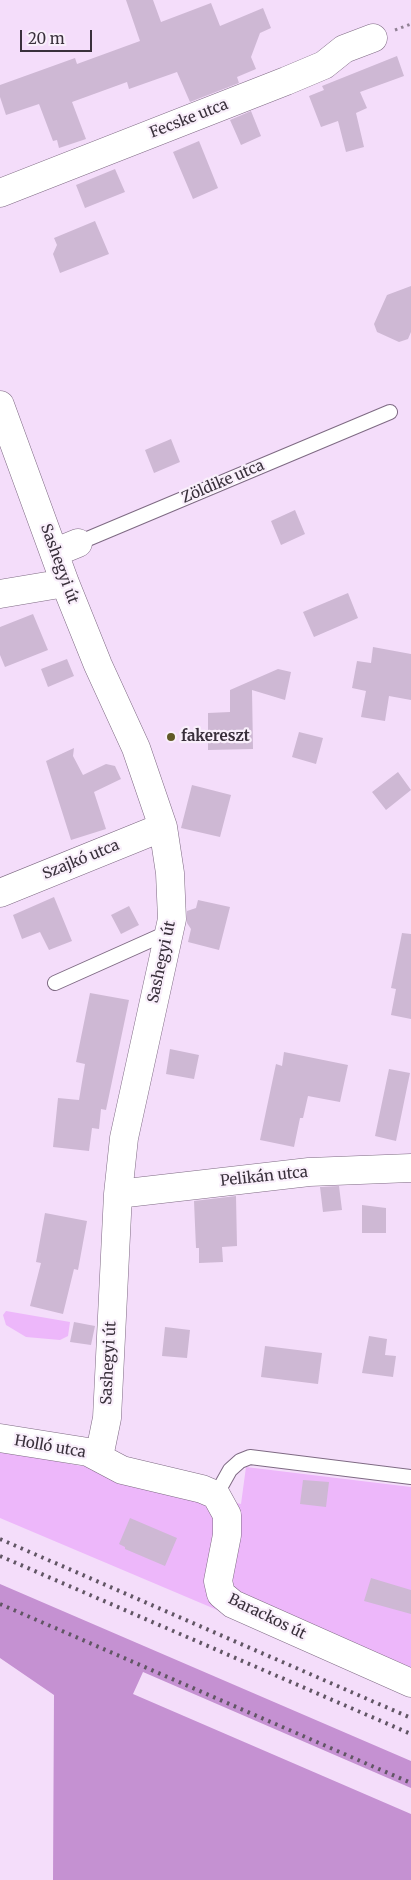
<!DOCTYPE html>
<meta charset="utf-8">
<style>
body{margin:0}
#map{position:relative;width:411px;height:1880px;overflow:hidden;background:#f4ddfa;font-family:Merriweather,serif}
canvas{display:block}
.scale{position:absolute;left:20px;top:30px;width:72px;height:22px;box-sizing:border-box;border:2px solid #39303b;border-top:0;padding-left:6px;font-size:15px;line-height:18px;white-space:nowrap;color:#39303b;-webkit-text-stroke:4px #f9effb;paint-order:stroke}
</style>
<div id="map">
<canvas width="411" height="1880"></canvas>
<div class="scale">20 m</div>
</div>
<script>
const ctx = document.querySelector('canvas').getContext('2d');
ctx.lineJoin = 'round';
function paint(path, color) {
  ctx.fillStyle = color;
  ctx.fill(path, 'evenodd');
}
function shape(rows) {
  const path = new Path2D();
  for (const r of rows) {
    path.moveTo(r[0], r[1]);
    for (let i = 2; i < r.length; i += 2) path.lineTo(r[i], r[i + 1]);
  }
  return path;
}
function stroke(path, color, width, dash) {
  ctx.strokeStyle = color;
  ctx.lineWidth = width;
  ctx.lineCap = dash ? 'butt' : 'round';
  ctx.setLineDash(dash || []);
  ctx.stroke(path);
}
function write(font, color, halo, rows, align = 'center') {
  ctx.font = font + ' Merriweather,serif';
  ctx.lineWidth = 4.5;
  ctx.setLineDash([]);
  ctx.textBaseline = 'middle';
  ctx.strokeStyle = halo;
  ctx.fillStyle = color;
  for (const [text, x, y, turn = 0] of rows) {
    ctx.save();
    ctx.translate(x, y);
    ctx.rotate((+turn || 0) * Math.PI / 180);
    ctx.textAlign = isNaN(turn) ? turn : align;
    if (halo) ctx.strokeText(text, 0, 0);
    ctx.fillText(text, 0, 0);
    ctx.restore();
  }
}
paint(shape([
 [6,1311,70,1322,68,1336,60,1340,26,1337,6,1325,3,1315],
 [0,1450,81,1466,103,1466,147,1481,241,1504,246,1467,411,1487,411,1692,0,1518]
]), '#edb7fa');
paint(shape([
 [0,1584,411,1761,411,1788,143,1672,133,1694,411,1814,411,1880,53,1880,54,1695,0,1658]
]), '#c591d2');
paint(shape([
 [126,0,153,0,161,22,211,3,220,26,263,8,271,28,260,33,251,57,256,69,237,77,239,83,190,102,177,72,129,89,127,82,72,102,86,139,59,148,57,140,53,141,39,104,6,115,0,97,0,85,75,58,77,64,140,41],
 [397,56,404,76,360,92,367,108,356,113,364,147,346,152,338,121,321,127,309,96,324,90,322,86],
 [251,111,261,136,241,145,230,120],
 [199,141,218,188,193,199,173,152],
 [115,169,125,192,85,208,76,185],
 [95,221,109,254,60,273,53,254,57,245,54,238],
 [411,286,411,332,408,339,399,342,377,332,374,324,387,295],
 [171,439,180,462,154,473,145,450],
 [295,510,305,534,281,545,271,521],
 [348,593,358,618,314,637,303,612],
 [33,614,48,650,5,667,0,655,0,627],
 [373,647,411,654,411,700,389,696,385,721,361,717,366,691,352,688,357,661,371,663],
 [67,659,74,676,48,687,41,669],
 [278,669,291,672,285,700,252,690,253,749,208,750,208,713,230,712,230,690],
 [299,732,323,738,316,764,292,757],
 [74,748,73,756,83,775,106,764,115,766,121,779,94,792,106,829,71,840,46,761],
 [398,772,411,790,386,810,372,792],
 [192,785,231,795,220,837,181,828],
 [54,897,72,941,49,950,40,932,22,939,13,915],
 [198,900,230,907,219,950,188,942,191,929,187,923,187,911,196,908],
 [129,906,139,925,121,934,111,915],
 [402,933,411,934,411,1019,391,1015,396,989,391,988],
 [90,993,129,1000,106,1110,101,1109,99,1129,92,1128,89,1151,53,1147,58,1098,79,1100,85,1064,76,1062],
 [170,1049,199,1055,194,1079,166,1074],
 [284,1052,348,1065,340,1102,308,1096,303,1118,300,1118,294,1147,260,1140,276,1064,282,1066],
 [389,1069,410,1073,396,1141,375,1136],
 [339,1186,342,1210,323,1212,320,1187],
 [236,1196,237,1246,222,1247,223,1262,199,1263,199,1248,196,1248,194,1201],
 [362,1205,386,1208,386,1233,362,1233],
 [45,1213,87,1221,78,1270,74,1269,63,1314,30,1306,41,1263,36,1262],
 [74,1322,95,1326,91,1345,70,1342],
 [165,1327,190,1330,187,1358,162,1356],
 [369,1336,387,1339,385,1355,396,1356,393,1377,362,1373],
 [265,1346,322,1353,318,1384,261,1377],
 [303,1480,329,1482,326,1507,300,1504],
 [130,1518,177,1538,165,1566,125,1549,125,1547,119,1544],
 [371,1578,411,1590,411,1614,364,1601]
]), '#ceb8d4');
const service = shape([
 [78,543,390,412],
 [55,983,169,932],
 [216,1495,230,1470,240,1461,250,1457,411,1477]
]);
const minor = shape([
 [0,193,286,81,324,65,344,49,373,38],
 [0,405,65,583,98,665,136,748,163,827,170,873,172,919,124,1138,118,1194,107,1418,99,1457],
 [56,552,78,543],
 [0,594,65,583],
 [0,893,163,827],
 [118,1194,309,1172,411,1168],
 [0,1438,88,1452,122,1470,202,1489,216,1495,227,1515,227,1535,218,1581,221,1594,233,1604,411,1683]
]);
stroke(service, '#7e6a83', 16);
stroke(minor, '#7e6a83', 29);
stroke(shape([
 [395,30,411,24]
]), '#908194', 3, [2.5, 4]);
stroke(service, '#fff', 14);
stroke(minor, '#fff', 28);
stroke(shape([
 [0,1539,411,1718],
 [0,1556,411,1734],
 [0,1604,411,1783]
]), '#615564', 4, [2.5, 5]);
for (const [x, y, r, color] of [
 [171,737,5,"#605926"]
]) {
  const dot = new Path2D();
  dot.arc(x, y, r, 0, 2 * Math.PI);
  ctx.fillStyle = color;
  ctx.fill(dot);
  stroke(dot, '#f9effb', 2);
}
write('15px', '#39303b', '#f9effb', [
 ["Fecske utca",189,119,-21],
 ["Zöldike utca",223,482,-23],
 ["Sashegyi út",59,564,70],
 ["Szajkó utca",81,860,-22],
 ["Sashegyi út",162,962,-78],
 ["Pelikán utca",264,1177,-6],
 ["Sashegyi út",109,1363,-87],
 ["Holló utca",50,1447,10],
 ["Barackos út",267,1617,26]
]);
write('bold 15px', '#39303b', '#f9effb', [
 ["fakereszt",181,737]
], 'left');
</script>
